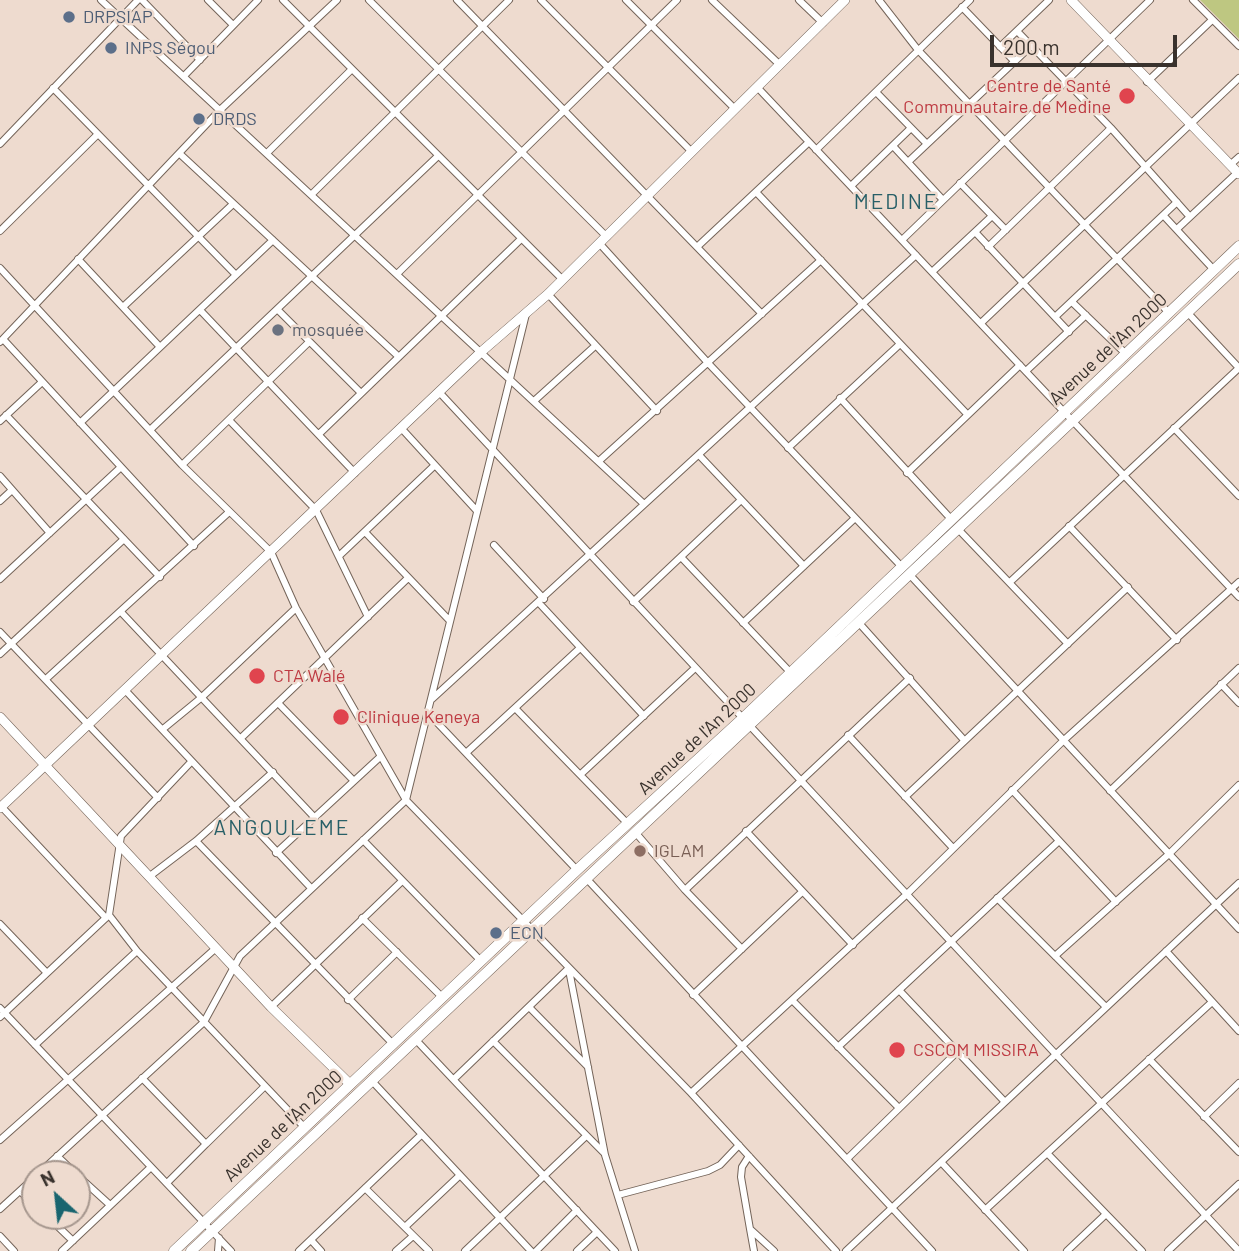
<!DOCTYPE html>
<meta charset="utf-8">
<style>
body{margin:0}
#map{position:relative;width:1239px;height:1251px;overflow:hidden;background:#eedbcf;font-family:Barlow,sans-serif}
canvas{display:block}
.north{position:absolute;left:21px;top:1160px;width:70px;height:70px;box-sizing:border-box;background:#eedbcf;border:2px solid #a6978e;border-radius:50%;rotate:333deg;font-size:19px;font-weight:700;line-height:28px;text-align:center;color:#39322d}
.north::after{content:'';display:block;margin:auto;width:24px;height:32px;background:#19656f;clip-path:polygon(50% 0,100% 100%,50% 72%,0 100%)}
.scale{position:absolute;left:990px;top:35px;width:187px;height:32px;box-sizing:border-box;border:4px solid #39322d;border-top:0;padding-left:9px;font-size:21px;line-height:24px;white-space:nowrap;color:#39322d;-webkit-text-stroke:5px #eedbcf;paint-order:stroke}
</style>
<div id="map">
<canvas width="1239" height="1251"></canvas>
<div class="north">N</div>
<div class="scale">200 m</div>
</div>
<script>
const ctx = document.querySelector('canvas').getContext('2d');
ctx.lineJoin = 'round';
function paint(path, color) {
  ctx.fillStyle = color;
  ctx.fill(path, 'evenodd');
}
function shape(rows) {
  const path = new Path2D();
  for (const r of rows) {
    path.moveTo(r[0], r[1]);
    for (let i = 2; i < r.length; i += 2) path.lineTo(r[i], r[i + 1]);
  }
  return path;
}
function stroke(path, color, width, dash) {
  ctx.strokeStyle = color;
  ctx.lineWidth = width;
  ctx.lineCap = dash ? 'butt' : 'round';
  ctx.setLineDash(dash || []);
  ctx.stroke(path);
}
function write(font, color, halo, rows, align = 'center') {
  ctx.font = font + ' Barlow,sans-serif';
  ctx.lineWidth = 5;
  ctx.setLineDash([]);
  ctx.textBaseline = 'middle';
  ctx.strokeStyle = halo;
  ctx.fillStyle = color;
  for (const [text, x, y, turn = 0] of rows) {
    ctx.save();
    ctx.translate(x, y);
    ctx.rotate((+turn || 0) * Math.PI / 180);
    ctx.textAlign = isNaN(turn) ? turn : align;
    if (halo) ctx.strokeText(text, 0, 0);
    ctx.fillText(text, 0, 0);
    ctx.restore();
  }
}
paint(shape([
 [1200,0,1239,0,1239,39]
]), '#bec781');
const street = shape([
 [101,0,644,504],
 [142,0,200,60],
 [208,0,233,25],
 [283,0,563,280],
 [369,0,607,237],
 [457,0,762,314],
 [541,0,692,152],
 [626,0,735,109],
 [712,0,780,65],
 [799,0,823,23],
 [879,0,918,50,1169,313],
 [1193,0,1239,46],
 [962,7,1014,61],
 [1017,31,1111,128,1190,217],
 [1000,47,1049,0],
 [184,76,258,0],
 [1147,82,1212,20],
 [53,88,236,275],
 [758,88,1239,597],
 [876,92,927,144],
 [0,144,138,0],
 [893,146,943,200],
 [816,150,970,0],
 [267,153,352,69],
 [180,154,399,357],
 [908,162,1031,46],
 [1230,165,1239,157],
 [960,183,1006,230],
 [851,186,911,128],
 [756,192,967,414],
 [311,195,509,0],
 [1164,216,1214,270],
 [1177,229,1237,173],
 [0,231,98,134],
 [976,233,1069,332],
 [902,240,1150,0],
 [600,244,709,364,901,566],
 [697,247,809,142],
 [988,247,1111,128],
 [78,259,160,347],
 [0,268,182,465,271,552,296,608,406,800,691,1093,836,1251],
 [932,272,992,216],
 [397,274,677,0],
 [548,294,657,411],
 [1072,302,1125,353],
 [123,307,233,204],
 [277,309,361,393],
 [200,310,355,473],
 [1187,312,1239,368],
 [1055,317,1177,202],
 [981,323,1239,78],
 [3,339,194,546],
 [0,342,220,110,337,0],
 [1026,371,1086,315],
 [440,393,1239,1251],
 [840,398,951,519],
 [534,401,595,346],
 [6,415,160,577],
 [229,420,316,510,368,617],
 [0,421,42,382],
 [80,423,273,240],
 [1174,428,1239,496],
 [402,429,477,511],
 [150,430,438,156],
 [319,434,521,239],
 [788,448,900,344],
 [699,455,804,566],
 [599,461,821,260],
 [182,465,309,342],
 [907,473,1020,365],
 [0,476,50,533],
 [0,501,12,490],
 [1069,526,1177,640],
 [958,529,1068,644],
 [365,532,450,621],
 [494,545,544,599],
 [340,555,435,465],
 [681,557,790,672],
 [910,575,1239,929],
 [0,579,121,467],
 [1010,582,1239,368],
 [633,602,741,500],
 [539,603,644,716],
 [121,612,315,818],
 [743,623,854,519],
 [859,623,964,740],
 [0,632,158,798],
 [0,654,124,539],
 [46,679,228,513],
 [1221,684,1239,703],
 [125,690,311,888],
 [432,699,916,255],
 [278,703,353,780],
 [515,708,628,824],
 [428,713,577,870],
 [163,729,202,697,296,608],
 [848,735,952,847],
 [241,738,408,578],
 [466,753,580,648],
 [581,774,695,668],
 [1012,790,1116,902],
 [1110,791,1239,668],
 [905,797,1128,587],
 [0,805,106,918],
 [746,831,853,945],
 [635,832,685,890,742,949],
 [363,840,481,961],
 [196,841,394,1045],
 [276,853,380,757],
 [150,876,196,841,273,772],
 [586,878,932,1251],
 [685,890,910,678],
 [997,898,1106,1007],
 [109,915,137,951,305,1128],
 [362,918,442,997],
 [0,924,47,973],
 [1166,951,1239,1031],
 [1055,956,1169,854,1239,785],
 [569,970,605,1155,635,1251],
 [899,990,1005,1102],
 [693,995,802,892],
 [348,1000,397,952],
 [792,1000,899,1108],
 [271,1007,402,881],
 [529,1007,588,1067],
 [0,1008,231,1251],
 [0,1017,109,915,121,836,191,762],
 [416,1040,615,1251],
 [493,1041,604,1153],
 [35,1045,137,951],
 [838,1047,1059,841],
 [1149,1059,1239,1152],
 [142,1078,206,1144,167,1183],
 [454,1079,569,968],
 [372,1081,531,1251],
 [691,1093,907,894,1064,740,1239,582],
 [1204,1117,1239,1083],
 [0,1140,216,948],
 [206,1144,265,1086],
 [1047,1153,1142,1251],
 [57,1156,76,1174],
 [749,1156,742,1167,741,1177,750,1229,774,1251],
 [847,1159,957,1052],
 [941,1162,1024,1251],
 [38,1174,204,1022,240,956,406,800,526,314],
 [77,1175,110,1205],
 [365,1188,429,1251],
 [20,1191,35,1205],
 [618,1195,708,1171,720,1165,739,1145],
 [0,1209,35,1177],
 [985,1210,1212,1002],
 [47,1216,73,1241],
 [405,1227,458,1177],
 [750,1229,754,1251],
 [0,1236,14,1251],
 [311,1240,321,1251],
 [62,1251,151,1167],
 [218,1251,219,1238],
 [299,1251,421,1135],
 [396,1251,413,1236],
 [465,1251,585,1137],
 [536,1251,577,1210],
 [577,1251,597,1232],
 [846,1251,1239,883],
 [1067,1251,1105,1215],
 [1168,1251,1239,1184]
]);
const secondary = shape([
 [1071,0,1239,174],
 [0,717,271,1007,350,1084],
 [0,808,481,352,548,294,845,0]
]);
const primary = shape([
 [174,1251,577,870,742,719,1239,246],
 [191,1251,1239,264]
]);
stroke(street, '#746459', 8);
stroke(secondary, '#746459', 10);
stroke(primary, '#746459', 11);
stroke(street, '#fff', 6);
stroke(secondary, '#fff', 9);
stroke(primary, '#fff', 10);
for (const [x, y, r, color] of [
 [69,17,7,"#5c6f8a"],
 [111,48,7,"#5c6f8a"],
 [1127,96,9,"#e0444e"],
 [199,119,7,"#5c6f8a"],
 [278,330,7,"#6b7280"],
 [257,676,9,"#e0444e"],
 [341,717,9,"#e0444e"],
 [640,851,7,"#8d6e63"],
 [496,933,7,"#5c6f8a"],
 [897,1050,9,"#e0444e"]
]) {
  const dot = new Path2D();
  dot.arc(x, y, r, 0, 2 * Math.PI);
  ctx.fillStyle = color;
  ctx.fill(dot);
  stroke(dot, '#eedbcf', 2.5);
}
write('18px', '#4e5e75', '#eedbcf', [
 ["DRPSIAP",83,17],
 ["INPS Ségou",125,48],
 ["DRDS",213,119],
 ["ECN",510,933]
], 'left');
write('18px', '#be3a42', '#eedbcf', [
 ["Centre de Santé",1111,86,"right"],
 ["Communautaire de Medine",1111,107,"right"],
 ["CTA Walé",273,676],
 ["Clinique Keneya",357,717],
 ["CSCOM MISSIRA",913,1050]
], 'left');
write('18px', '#5b616d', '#eedbcf', [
 ["mosquée",292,330]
], 'left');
write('18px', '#39322d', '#eedbcf', [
 ["Avenue de l'An 2000",1108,349,-43],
 ["Avenue de l'An 2000",697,739,-43],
 ["Avenue de l'An 2000",283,1126,-43]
]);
write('18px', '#785e54', '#eedbcf', [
 ["IGLAM",654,851]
], 'left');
ctx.letterSpacing = '2px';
write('21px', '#275f67', '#eedbcf', [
 ["MEDINE",896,202],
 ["ANGOULEME",282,828]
]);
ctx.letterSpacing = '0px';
</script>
